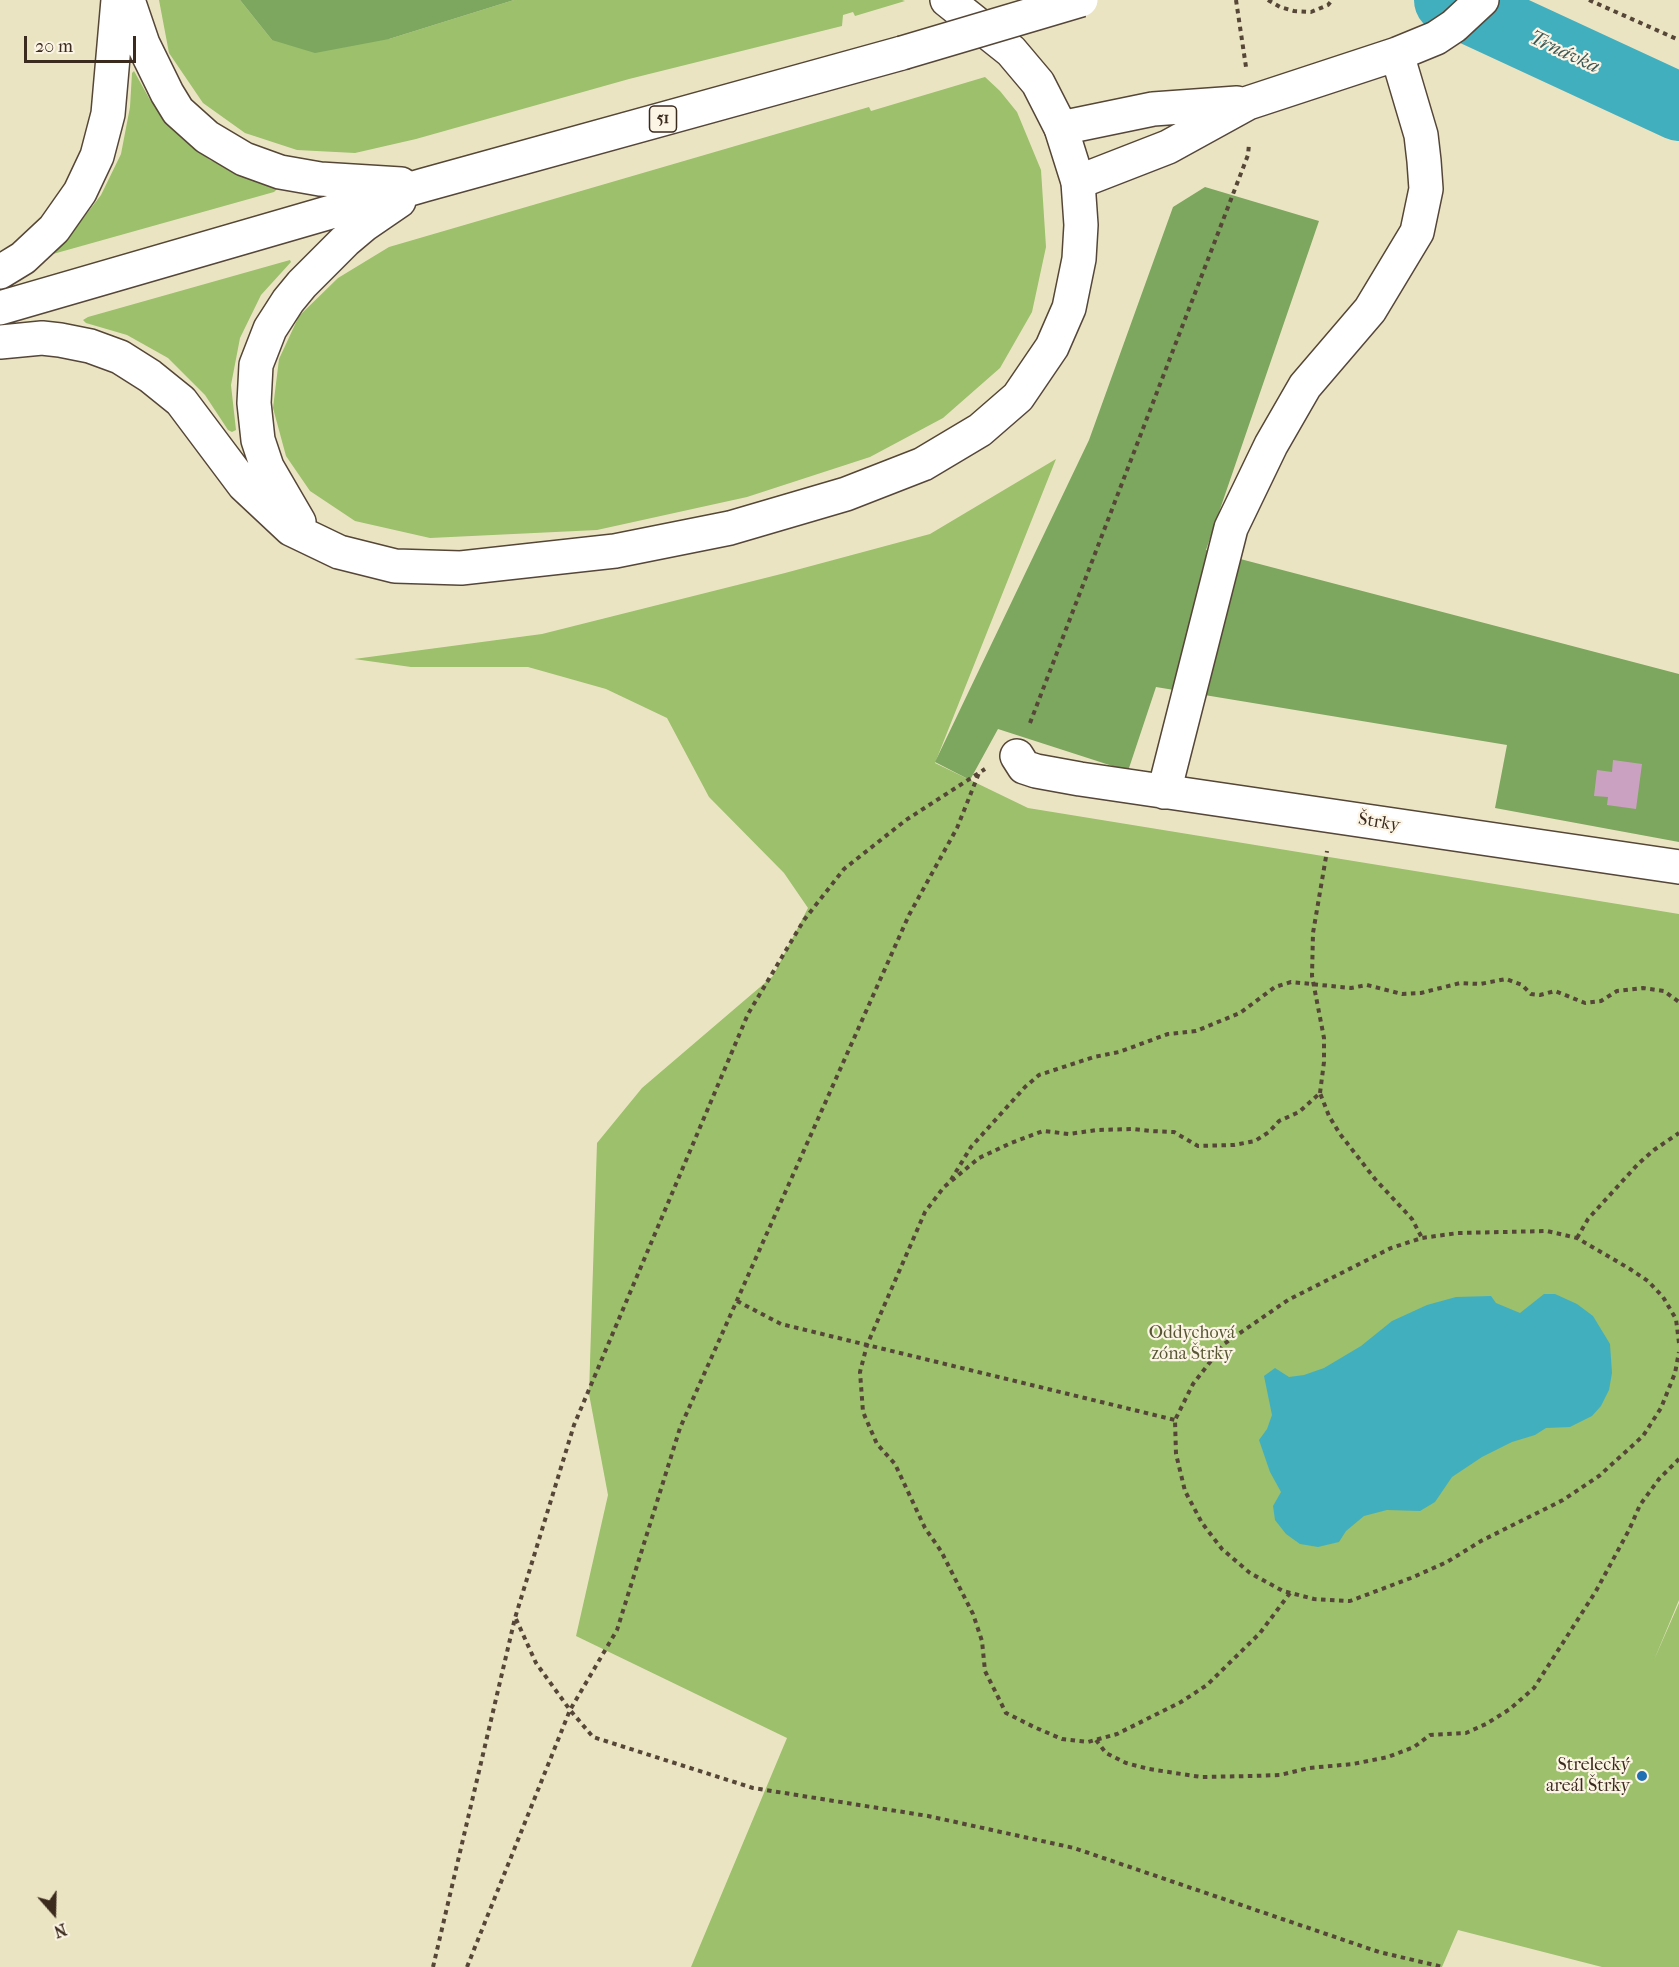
<!DOCTYPE html>
<meta charset="utf-8">
<style>
body{margin:0}
#map{position:relative;width:1679px;height:1967px;overflow:hidden;background:#ebe4c3;font-family:"IM FELL French Canon",serif}
canvas{display:block}
.north{position:absolute;left:24px;top:1883px;width:60px;height:60px;-webkit-text-stroke:4px #fcf5e5;paint-order:stroke;rotate:160deg;font-size:16px;font-weight:700;line-height:24px;text-align:center;color:#3b2a1e}
.north::after{content:'';display:block;margin:auto;width:21px;height:27px;background:#3b2a1e;clip-path:polygon(50% 0,100% 100%,50% 72%,0 100%)}
.scale{position:absolute;left:24px;top:36px;width:112px;height:27px;box-sizing:border-box;border:3px solid #3b2a1e;border-top:0;padding-left:8px;font-size:18px;line-height:21px;white-space:nowrap;color:#3b2a1e;-webkit-text-stroke:4px #fcf5e5;paint-order:stroke}
</style>
<div id="map">
<canvas width="1679" height="1967"></canvas>
<div class="north">N</div>
<div class="scale">20 m</div>
</div>
<script>
const ctx = document.querySelector('canvas').getContext('2d');
ctx.lineJoin = 'round';
function paint(path, color) {
  ctx.fillStyle = color;
  ctx.fill(path, 'evenodd');
}
function shape(rows) {
  const path = new Path2D();
  for (const r of rows) {
    path.moveTo(r[0], r[1]);
    for (let i = 2; i < r.length; i += 2) path.lineTo(r[i], r[i + 1]);
  }
  return path;
}
function stroke(path, color, width, dash) {
  ctx.strokeStyle = color;
  ctx.lineWidth = width;
  ctx.lineCap = dash ? 'butt' : 'round';
  ctx.setLineDash(dash || []);
  ctx.stroke(path);
}
function write(font, color, halo, rows, align = 'center') {
  ctx.font = font + ' "IM FELL French Canon",serif';
  ctx.lineWidth = 4.5;
  ctx.setLineDash([]);
  ctx.textBaseline = 'middle';
  ctx.strokeStyle = halo;
  ctx.fillStyle = color;
  for (const [text, x, y, turn = 0] of rows) {
    ctx.save();
    ctx.translate(x, y);
    ctx.rotate((+turn || 0) * Math.PI / 180);
    ctx.textAlign = isNaN(turn) ? turn : align;
    if (halo) ctx.strokeText(text, 0, 0);
    ctx.fillText(text, 0, 0);
    ctx.restore();
  }
}
paint(shape([
 [159,0,240,0,272,40,389,39,514,0,902,0,905,1,855,16,853,12,843,15,842,26,629,79,416,139,355,153,297,150,245,133,203,103,169,53],
 [134,71,149,98,174,131,210,160,245,176,277,186,277,189,274,192,53,254,54,251,74,230,101,195,121,154,130,107,132,73],
 [985,77,1000,91,1017,112,1041,170,1046,247,1032,312,1000,368,943,418,870,457,747,497,597,530,430,538,355,521,310,491,286,456,273,408,279,359,299,316,338,278,389,247,869,107,871,111],
 [290,260,291,262,261,295,240,338,231,385,236,430,232,432,228,430,205,395,168,358,127,335,86,323,83,320,88,317],
 [1056,459,935,763,1028,808,1679,914,1679,1600,1654,1660,1679,1603,1679,1967,1602,1967,1458,1930,1442,1967,691,1967,787,1738,576,1636,608,1495,589,1394,597,1143,642,1088,773,976,808,908,784,873,709,797,667,718,606,689,528,667,411,667,354,659,542,634,785,573,930,534]
]), '#9cc06b');
paint(shape([
 [240,0,514,0,389,39,315,53,272,40],
 [1205,187,1319,221,1206,550,1679,674,1679,842,1495,808,1507,745,1156,687,1128,771,998,729,970,780,935,762,1089,440,1173,207]
]), '#7da65f');
paint(shape([
 [1544,1294,1555,1294,1577,1304,1593,1316,1610,1344,1612,1373,1609,1390,1601,1406,1592,1416,1570,1427,1546,1428,1535,1435,1512,1442,1482,1457,1452,1477,1435,1502,1420,1511,1387,1510,1364,1516,1346,1531,1339,1542,1318,1547,1300,1544,1286,1534,1275,1520,1273,1506,1281,1492,1270,1472,1259,1440,1267,1429,1272,1415,1264,1376,1275,1368,1289,1377,1304,1375,1324,1368,1361,1346,1392,1321,1427,1305,1456,1297,1491,1296,1496,1303,1520,1313]
]), '#42afbf');
stroke(shape([
 [1448,0,1679,107]
]), '#42afbf', 68);
paint(shape([
 [1613,760,1642,764,1636,809,1607,805,1608,797,1594,796,1597,770,1612,772]
]), '#cba1c1');
const minor = shape([
 [1061,128,1153,109,1237,103],
 [1078,182,1168,147,1248,103,1397,54,1436,38,1454,26,1482,0],
 [1017,756,1024,767,1036,771,1080,779,1679,867],
 [1164,792,1231,528,1271,445,1305,386,1370,310,1417,232,1426,189,1424,161,1421,135,1397,54]
]);
const major = shape([
 [128,0,143,44,167,93,178,111,207,137,244,159,280,172,320,179,401,184],
 [0,272,23,258,54,229,80,192,97,156,108,114,118,0],
 [0,308,424,185,902,53],
 [0,342,42,338,60,340,90,346,120,357,150,376,181,401,244,485,291,529,339,552,395,566,461,568,615,551,730,528,846,494,923,464,980,430,1018,397,1052,347,1069,308,1079,259,1081,225,1078,182,1061,128,1038,83,1011,51,947,0],
 [299,522,267,467,258,440,254,403,256,365,270,329,288,301,302,284,345,241,364,225,399,201]
]);
stroke(minor, '#554637', 36);
stroke(major, '#554637', 36);
stroke(shape([
 [1236,0,1246,67],
 [1268,0,1280,7,1294,11,1311,12,1328,5,1332,0],
 [1589,0,1679,40],
 [1030,723,1248,155,1249,144],
 [1320,1093,1324,1062,1324,1038,1312,976,1313,933,1327,851],
 [951,1180,971,1147,1025,1087,1039,1075,1094,1057,1119,1052,1168,1034,1196,1031,1240,1013,1275,987,1291,982,1351,988,1367,985,1402,994,1421,993,1460,983,1480,984,1506,979,1522,985,1531,994,1540,995,1555,991,1585,1003,1601,1001,1617,991,1643,988,1664,991,1679,1002],
 [1577,1238,1588,1219,1638,1164,1654,1150,1679,1133],
 [737,1301,781,1324,1175,1420],
 [1679,1343,1676,1319,1663,1297,1648,1281,1630,1269,1577,1238,1547,1231,1458,1233,1422,1238,1391,1248,1288,1300,1224,1344,1193,1384,1175,1420,1176,1454,1185,1491,1202,1523,1222,1549,1250,1573,1283,1591,1314,1599,1350,1601,1411,1578,1447,1562,1481,1541,1563,1500,1599,1476,1643,1436,1661,1408,1675,1373,1679,1352],
 [1290,1593,1260,1633,1207,1685,1181,1702,1117,1734,1088,1742,1062,1739,1034,1727,1006,1713,985,1671,982,1641,973,1614,941,1551,925,1528,895,1464,877,1444,863,1412,860,1372,867,1345,925,1212,944,1187,979,1158,1011,1143,1043,1131,1069,1134,1097,1130,1134,1129,1150,1131,1174,1132,1198,1146,1234,1145,1255,1141,1269,1132,1279,1121,1299,1112,1320,1093,1329,1116,1340,1134,1375,1179,1412,1219,1422,1238],
 [516,1619,536,1663,570,1710,593,1737,753,1788,928,1816,1074,1848,1379,1952,1443,1967],
 [1096,1740,1106,1753,1126,1763,1149,1769,1201,1777,1253,1776,1280,1775,1309,1768,1353,1764,1388,1757,1414,1747,1430,1735,1466,1733,1486,1724,1510,1709,1534,1688,1596,1591,1629,1530,1640,1505,1659,1479,1679,1459],
 [433,1967,515,1618,574,1425,748,1014,804,920,844,869,906,820,985,769],
 [467,1967,570,1710,617,1630,680,1428,909,915,957,828,979,773]
]), '#554637', 4, [4.5, 4.5]);
stroke(minor, '#fff', 33);
stroke(major, '#fff', 33);
const majorBridge = shape([
 [902,53,1081,0]
]);
stroke(majorBridge, '#554637', 36, []);
stroke(majorBridge, '#fff', 33);
for (const [x, y, r, color] of [
 [1642,1776,6,"#1f6fb2"]
]) {
  const dot = new Path2D();
  dot.arc(x, y, r, 0, 2 * Math.PI);
  ctx.fillStyle = color;
  ctx.fill(dot);
  stroke(dot, '#fcf5e5', 2);
}
for (const [x, y, w] of [
 [663,119,27]
]) {
  const box = new Path2D();
  box.roundRect(x - w / 2, y - 13, w, 26, 4.5);
  ctx.fillStyle = '#fcf5e5';
  ctx.fill(box);
  stroke(box, '#3b2a1e', 1.5);
}
write('bold 16px', '#3b2a1e', null, [
 ["51",663,119]
]);
write('18px', '#3b2a1e', '#fcf5e5', [
 ["Štrky",1379,823,9]
]);
write('18px', '#585735', '#fcf5e5', [
 ["Oddychová",1192,1334],
 ["zóna Štrky",1192,1355]
]);
write('18px', '#3b2a1e', '#fcf5e5', [
 ["Strelecký",1630,1766],
 ["areál Štrky",1630,1787]
], 'right');
write('italic 20px', '#3d5956', '#fcf5e5', [
 ["Trnávka",1564,53,25]
]);
</script>
